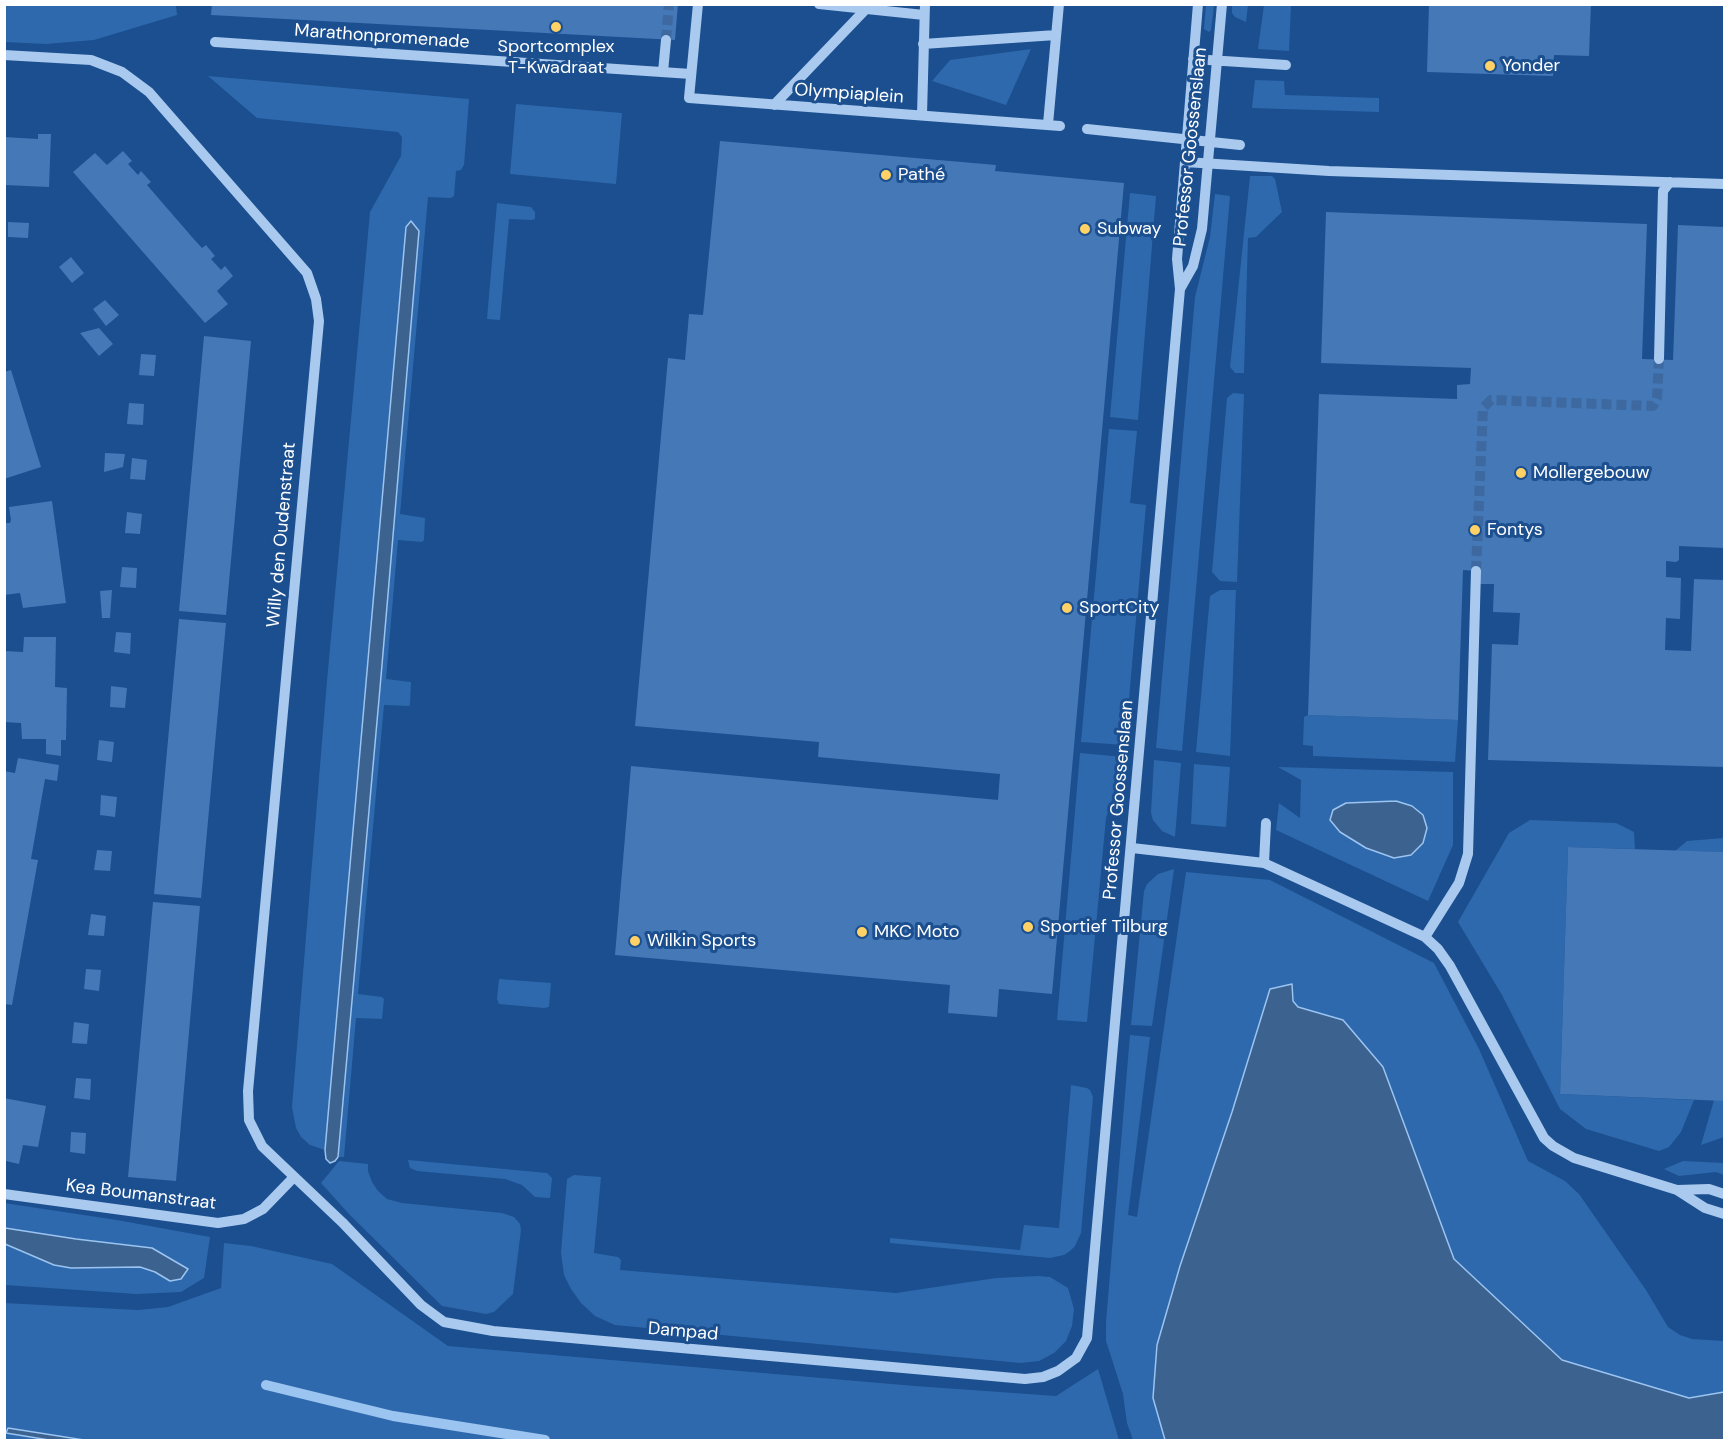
<!DOCTYPE html>
<meta charset="utf-8">
<style>
body{margin:0}
#map{position:relative;width:1729px;height:1445px;overflow:hidden;background:#1b4f8f;font-family:"DM Sans",sans-serif}
canvas{display:block}
.frame{position:absolute;inset:0;border:6px solid #fff;pointer-events:none}
</style>
<div id="map">
<canvas width="1729" height="1445"></canvas>
<div class="frame"></div>
</div>
<script>
const ctx = document.querySelector('canvas').getContext('2d');
ctx.lineJoin = 'round';
function paint(path, color) {
  ctx.fillStyle = color;
  ctx.fill(path, 'evenodd');
}
function shape(rows) {
  const path = new Path2D();
  for (const r of rows) {
    path.moveTo(r[0], r[1]);
    for (let i = 2; i < r.length; i += 2) path.lineTo(r[i], r[i + 1]);
  }
  return path;
}
function stroke(path, color, width, dash) {
  ctx.strokeStyle = color;
  ctx.lineWidth = width;
  ctx.lineCap = dash ? 'butt' : 'round';
  ctx.setLineDash(dash || []);
  ctx.stroke(path);
}
function write(font, color, halo, rows, align = 'center') {
  ctx.font = font + ' "DM Sans",sans-serif';
  ctx.lineWidth = 6;
  ctx.setLineDash([]);
  ctx.textBaseline = 'middle';
  ctx.strokeStyle = halo;
  ctx.fillStyle = color;
  for (const [text, x, y, turn = 0] of rows) {
    ctx.save();
    ctx.translate(x, y);
    ctx.rotate((+turn || 0) * Math.PI / 180);
    ctx.textAlign = isNaN(turn) ? turn : align;
    if (halo) ctx.strokeText(text, 0, 0);
    ctx.fillText(text, 0, 0);
    ctx.restore();
  }
}
paint(shape([
 [4,5,176,5,177,15,94,40,46,44,5,42],
 [1206,5,1214,5,1211,30,1209,32,1204,29],
 [1232,5,1248,5,1246,22,1235,17,1232,13],
 [1264,5,1291,5,1289,51,1258,49],
 [1031,49,1006,105,932,81,950,60],
 [208,76,469,99,464,165,461,170,456,171,454,196,451,198,428,197,400,514,425,518,424,540,422,542,398,540,386,679,411,682,410,704,409,706,384,705,358,994,382,997,384,999,382,1019,356,1018,344,1157,338,1157,380,688,406,227,325,1150,310,1145,301,1137,296,1128,292,1107,327,681,370,212,401,156,402,137,398,132,257,118],
 [1255,80,1284,81,1285,95,1379,98,1379,112,1252,108],
 [516,104,622,113,616,184,510,174],
 [1250,176,1272,176,1275,179,1282,212,1256,237,1248,238,1244,373,1235,373,1230,367],
 [1130,193,1156,196,1138,420,1110,417],
 [1215,194,1230,196,1182,751,1156,748,1195,297,1210,237],
 [497,203,531,207,535,212,535,219,532,220,509,219,500,320,487,319],
 [1233,393,1244,394,1237,582,1220,581,1212,572,1227,398],
 [1109,429,1137,431,1130,503,1146,505,1125,745,1081,742],
 [1220,590,1236,590,1230,756,1196,752,1210,596],
 [1308,715,1458,720,1455,762,1313,756,1313,746,1303,745,1304,717],
 [1080,753,1124,757,1123,766,1106,818,1087,1022,1057,1020],
 [1154,760,1181,763,1175,837,1162,831,1153,820,1151,813],
 [1194,764,1230,767,1226,827,1191,824],
 [1278,767,1453,772,1453,845,1428,901,1276,830,1279,803,1300,818,1301,780],
 [1530,820,1616,823,1634,832,1635,849,1568,847,1560,1094,1694,1100,1681,1132,1669,1147,1659,1151,1586,1129,1560,1109,1502,995,1458,922,1509,833],
 [1724,838,1724,852,1675,851,1687,841],
 [1174,869,1152,1026,1131,1025,1144,891,1147,884,1158,874],
 [1186,872,1270,880,1434,963,1479,1049,1528,1161,1565,1181,1579,1194,1646,1290,1668,1327,1680,1335,1692,1339,1724,1341,1724,1392,1689,1398,1562,1360,1454,1259,1383,1067,1343,1020,1298,1007,1293,1001,1292,984,1270,989,1232,1112,1180,1266,1157,1345,1153,1398,1165,1440,1133,1440,1127,1423,1123,1394,1106,1341,1106,1322,1130,1035,1150,1037,1128,1215,1137,1217],
 [499,979,551,983,549,1007,544,1008,499,1004,497,999],
 [1071,1085,1087,1088,1090,1090,1093,1097,1081,1233,1075,1246,1070,1251,1064,1255,1050,1258,890,1243,890,1238,1020,1250,1024,1225,1059,1228],
 [1714,1100,1724,1101,1724,1137,1701,1145],
 [408,1160,547,1173,552,1178,550,1198,535,1197,522,1185,505,1179,417,1171,410,1168],
 [339,1161,368,1164,368,1171,372,1182,378,1191,387,1199,402,1203,502,1213,514,1217,520,1224,521,1230,513,1294,494,1312,486,1314,442,1306,350,1215,321,1183],
 [1683,1161,1724,1163,1724,1175,1716,1172,1679,1176,1664,1169],
 [574,1175,601,1177,594,1253,618,1257,621,1260,620,1270,896,1293,996,1278,1038,1276,1050,1277,1068,1288,1074,1309,1072,1326,1066,1341,1054,1353,1039,1361,1021,1363,615,1325,595,1316,581,1303,571,1289,564,1275,561,1253,567,1179],
 [4,1203,117,1220,210,1237,204,1278,181,1292,136,1294,5,1285,5,1244,38,1258,93,1268,140,1267,155,1272,170,1281,181,1279,188,1269,152,1248,76,1239,5,1228],
 [224,1243,251,1246,332,1264,448,1346,915,1386,1056,1396,1098,1369,1119,1440,84,1440,8,1428,7,1433,49,1440,5,1440,4,1303,138,1310,168,1307,221,1288]
]), '#2e69ad');
const water = shape([
 [411,221,419,231,380,688,338,1157,335,1161,330,1163,326,1159,325,1150,406,227,411,221],
 [1396,801,1412,806,1423,815,1427,828,1423,843,1411,855,1394,858,1366,848,1340,832,1330,820,1333,810,1346,803,1396,801],
 [1292,984,1293,1001,1298,1007,1343,1020,1383,1067,1454,1259,1562,1360,1689,1398,1724,1392,1724,1440,1165,1440,1153,1398,1157,1345,1180,1266,1232,1112,1270,989,1292,984],
 [5,1228,76,1239,152,1248,188,1269,181,1279,170,1281,155,1272,140,1267,71,1268,54,1265,5,1244,5,1228],
 [8,1428,84,1440,49,1440,6,1433,8,1428]
]);
paint(water, '#3c6290');
stroke(water, '#9cc4f0', 1.5);
stroke(shape([
 [266,1385,393,1416,545,1440]
]), '#9cc4f0', 10);
paint(shape([
 [212,4,678,4,675,40,211,15],
 [1429,4,1591,4,1589,56,1554,55,1553,76,1427,72],
 [38,134,51,134,49,187,4,185,4,137,38,139],
 [720,141,996,165,995,171,1124,183,1052,994,999,989,997,1017,948,1013,950,985,615,955,631,766,998,800,1000,774,818,757,819,742,635,726,668,358,685,360,689,314,703,315],
 [123,151,132,161,128,164,138,175,141,171,151,182,147,185,192,237,202,248,206,245,215,256,211,259,221,270,225,266,233,276,217,291,228,304,205,323,73,172,95,153,107,165],
 [1326,212,1647,224,1642,359,1673,360,1678,225,1724,227,1724,548,1679,546,1679,560,1676,562,1666,561,1666,577,1681,578,1680,619,1666,618,1665,650,1691,651,1694,579,1724,580,1724,767,1488,760,1492,644,1518,645,1520,613,1493,612,1494,584,1480,584,1478,571,1463,570,1458,720,1308,715,1319,394,1457,399,1457,385,1470,384,1471,368,1321,363],
 [8,222,29,223,28,238,8,237],
 [71,257,84,273,72,283,59,267],
 [105,300,119,315,106,326,93,309],
 [99,328,113,344,99,356,80,333],
 [204,336,251,341,226,615,179,611],
 [141,354,156,355,154,376,139,375],
 [11,370,41,467,4,479,4,372],
 [129,403,144,404,143,425,127,424],
 [105,453,125,454,123,467,104,472],
 [132,458,147,460,145,480,130,479],
 [52,501,66,603,23,608,20,593,4,595,4,523,10,523,11,520,9,507],
 [127,512,142,514,140,534,125,533],
 [122,567,137,568,136,588,120,587],
 [112,590,110,618,102,618,100,591],
 [179,619,226,623,201,898,154,894],
 [116,632,131,633,130,654,114,652],
 [24,637,56,637,55,687,67,688,66,740,61,740,61,756,46,754,46,739,22,739,21,723,4,722,5,651,23,652],
 [111,686,127,688,125,708,110,707],
 [99,740,114,742,112,762,97,760],
 [18,758,59,765,57,781,45,779,31,859,38,860,12,1005,4,1004,4,771,15,773],
 [101,795,117,797,115,817,100,815],
 [1568,847,1724,852,1724,1101,1560,1094],
 [97,850,112,851,110,871,94,870],
 [153,902,200,906,176,1181,128,1177],
 [91,914,106,916,104,936,88,935],
 [86,969,101,970,99,991,84,989],
 [74,1022,89,1024,87,1044,72,1043],
 [76,1078,91,1079,90,1100,74,1098],
 [4,1098,46,1106,38,1147,23,1145,19,1164,6,1161,5,1166],
 [71,1132,86,1133,85,1154,70,1152]
]), '#4478b7');
stroke(shape([
 [666,40,669,4],
 [1476,571,1483,408,1491,400,1653,406,1657,398,1659,359]
]), '#3d69a0', 10, [10, 5]);
stroke(shape([
 [698,4,689,98,1060,126],
 [819,4,924,15],
 [215,42,691,74],
 [923,44,1056,35],
 [4,55,91,60,122,72,149,92,307,273,316,299,319,321,248,1091,249,1120,262,1146,342,1222,421,1305,444,1322,493,1331,1025,1379,1043,1377,1058,1371,1076,1358,1087,1338,1180,289,1177,259,1198,4],
 [1193,59,1286,65],
 [663,72,666,40],
 [774,105,865,10,865,4],
 [922,115,925,4],
 [1048,124,1059,4],
 [1087,129,1240,145],
 [1185,162,1329,171,1724,184],
 [1180,289,1193,266,1202,229,1222,4],
 [1659,359,1663,191,1670,182],
 [1132,848,1264,863,1425,937,1438,949,1450,966,1544,1138,1553,1146,1574,1158,1677,1190,1705,1208,1724,1214],
 [1264,863,1266,823],
 [1425,937,1459,883,1468,854,1476,571],
 [1677,1190,1709,1189,1724,1194],
 [4,1194,218,1223,244,1219,263,1209,294,1177]
]), '#a9c9ee', 10);
for (const [x, y, r, color] of [
 [556,27,6,"#ffd166"],
 [1490,66,6,"#ffd166"],
 [886,175,6,"#ffd166"],
 [1085,229,6,"#ffd166"],
 [1521,473,6,"#ffd166"],
 [1475,530,6,"#ffd166"],
 [1067,608,6,"#ffd166"],
 [1028,927,6,"#ffd166"],
 [862,932,6,"#ffd166"],
 [635,941,6,"#ffd166"]
]) {
  const dot = new Path2D();
  dot.arc(x, y, r, 0, 2 * Math.PI);
  ctx.fillStyle = color;
  ctx.fill(dot);
  stroke(dot, '#1b4f8f', 2);
}
write('18px', '#fff', '#1b4f8f', [
 ["Marathonpromenade",382,37,4],
 ["Olympiaplein",849,94,4],
 ["Professor Goossenslaan",1191,147,-84],
 ["Willy den Oudenstraat",282,535,-85],
 ["Professor Goossenslaan",1119,800,-85],
 ["Kea Boumanstraat",141,1195,7],
 ["Dampad",683,1332,5]
]);
write('18px', '#fff', '#1b4f8f', [
 ["Sportcomplex",556,47,"center"],
 ["T-Kwadraat",556,68,"center"],
 ["Yonder",1502,66],
 ["Pathé",898,175],
 ["Subway",1097,229],
 ["Mollergebouw",1533,473],
 ["Fontys",1487,530],
 ["SportCity",1079,608],
 ["Sportief Tilburg",1040,927],
 ["MKC Moto",874,932],
 ["Wilkin Sports",647,941]
], 'left');
</script>
